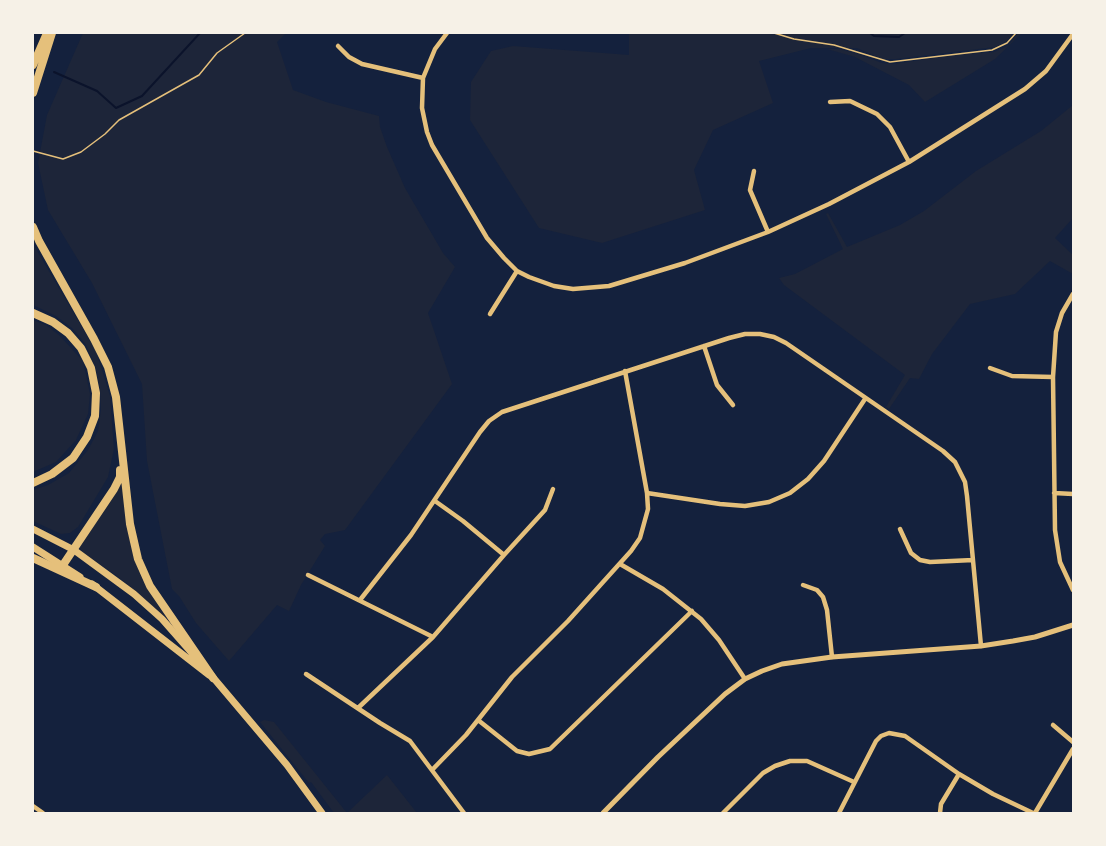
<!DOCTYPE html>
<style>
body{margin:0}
#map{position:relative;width:1106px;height:846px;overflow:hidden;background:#14213d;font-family:Georgia,serif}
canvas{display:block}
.frame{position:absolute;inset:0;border:34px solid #f6f1e7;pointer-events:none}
</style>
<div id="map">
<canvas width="1106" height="846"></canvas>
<div class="frame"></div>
</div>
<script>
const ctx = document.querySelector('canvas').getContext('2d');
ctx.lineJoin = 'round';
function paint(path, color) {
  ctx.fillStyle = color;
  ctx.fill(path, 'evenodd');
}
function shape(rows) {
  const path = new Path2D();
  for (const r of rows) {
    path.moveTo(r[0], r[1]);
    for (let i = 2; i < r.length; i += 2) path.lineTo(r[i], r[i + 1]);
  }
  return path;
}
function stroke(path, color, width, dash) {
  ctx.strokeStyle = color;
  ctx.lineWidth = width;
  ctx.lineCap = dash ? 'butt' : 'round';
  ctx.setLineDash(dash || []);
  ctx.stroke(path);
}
paint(shape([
 [83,33,286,33,277,42,293,90,326,102,379,116,380,127,387,147,405,188,443,253,455,267,428,313,452,384,345,530,325,534,320,540,325,546,301,585,289,611,277,605,229,661,196,623,179,596,172,589,147,461,142,384,92,283,48,210,38,163,47,115],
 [629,33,1013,33,1007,41,995,47,896,59,882,59,857,48,811,48,759,61,773,103,713,130,694,170,705,210,602,243,539,228,470,120,471,82,491,51,513,46,629,55],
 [1018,33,1022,33,995,59,925,102,909,85,855,57,827,49,839,49,858,54,882,63,893,64,956,55,994,52,1008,46],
 [1073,105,1073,218,1055,238,1073,255,1073,274,1050,261,1015,294,970,304,932,354,919,379,910,378,889,409,886,407,905,375,784,285,779,278,795,274,843,249,826,214,828,213,847,247,900,225,924,211,976,171,1041,131],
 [33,244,96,351,110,396,114,449,108,477,78,527,70,533,61,534,33,521,33,490,48,485,69,473,88,450,98,431,101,410,100,389,96,369,86,345,73,329,56,316,33,305],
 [33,320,46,325,59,335,83,361,90,394,88,414,76,440,56,462,33,472],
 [122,481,125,519,134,558,143,581,168,621,141,596,117,576,82,552,79,547],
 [264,720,274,722,347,813,334,813,311,782,309,783,260,722],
 [387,775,417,813,347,813]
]), '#1d2539');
stroke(shape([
 [870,33,874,36,899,37,905,33],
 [54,72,97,91,116,108,142,96,200,33]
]), '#0b132b', 2);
stroke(shape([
 [774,33,794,39,834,45,890,62,992,50,1007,43,1016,33],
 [33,151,63,159,81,152,105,134,119,120,199,75,217,53,245,33]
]), '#e5c07b', 1.5);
stroke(shape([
 [447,33,435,49,423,78,422,108,427,132,432,145,487,238,504,258,517,271,529,277,554,286,573,289,609,286,685,263,768,232,829,204,909,162,1025,89,1046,71,1073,34],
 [338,46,349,57,362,64,423,78],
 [830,102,850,101,877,114,890,127,909,162],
 [754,171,750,190,768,232],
 [1073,294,1062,313,1056,332,1053,377,1055,530,1060,562,1073,590],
 [490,314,517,271],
 [704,346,717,385,733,405],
 [990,368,1012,376,1053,377],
 [647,493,720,504,745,506,769,502,790,493,808,479,824,461,865,399],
 [1054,493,1073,494],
 [435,501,463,521,504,555],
 [900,529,911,553,920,560,930,562,973,560],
 [620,564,663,589,701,619,719,640,745,679],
 [308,575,433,637],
 [803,585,817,590,823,597,827,610,832,657],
 [360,600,411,535,480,432,489,421,502,412,729,338,745,334,760,334,774,337,786,343,943,451,955,462,965,482,967,496,981,646],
 [306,674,380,723,410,741,464,813],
 [358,708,433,637,504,555,545,510,553,489],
 [478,720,517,751,529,754,550,749,692,611],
 [1053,725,1073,742],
 [433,769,466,735,512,677,568,621,631,551,640,538,648,509,647,493,625,371],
 [33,806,43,813],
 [723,813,763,773,775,766,790,761,807,761,854,782],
 [839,813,876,741,881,736,889,733,905,736,959,774,993,794,1033,813],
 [940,813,941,804,959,774],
 [1035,813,1073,749]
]), '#e5c07b', 4.5);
stroke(shape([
 [603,813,658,757,725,694,745,679,762,671,782,664,832,657,981,646,1013,641,1035,637,1073,625]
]), '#e5c07b', 5);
stroke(shape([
 [33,529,74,550,134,594,162,619,198,660],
 [33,547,80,577],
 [92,584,209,675],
 [211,675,287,765,322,813]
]), '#e5c07b', 7);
stroke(shape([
 [33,65,47,33],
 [33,93,52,33],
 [33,227,39,241,94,339,108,367,116,397,130,524,138,559,150,586,213,678],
 [33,313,53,322,68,333,81,348,91,368,96,393,95,416,87,437,73,458,52,474,33,483],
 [33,558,96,587],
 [63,565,114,489,120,477,120,470]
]), '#e5c07b', 8);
</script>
